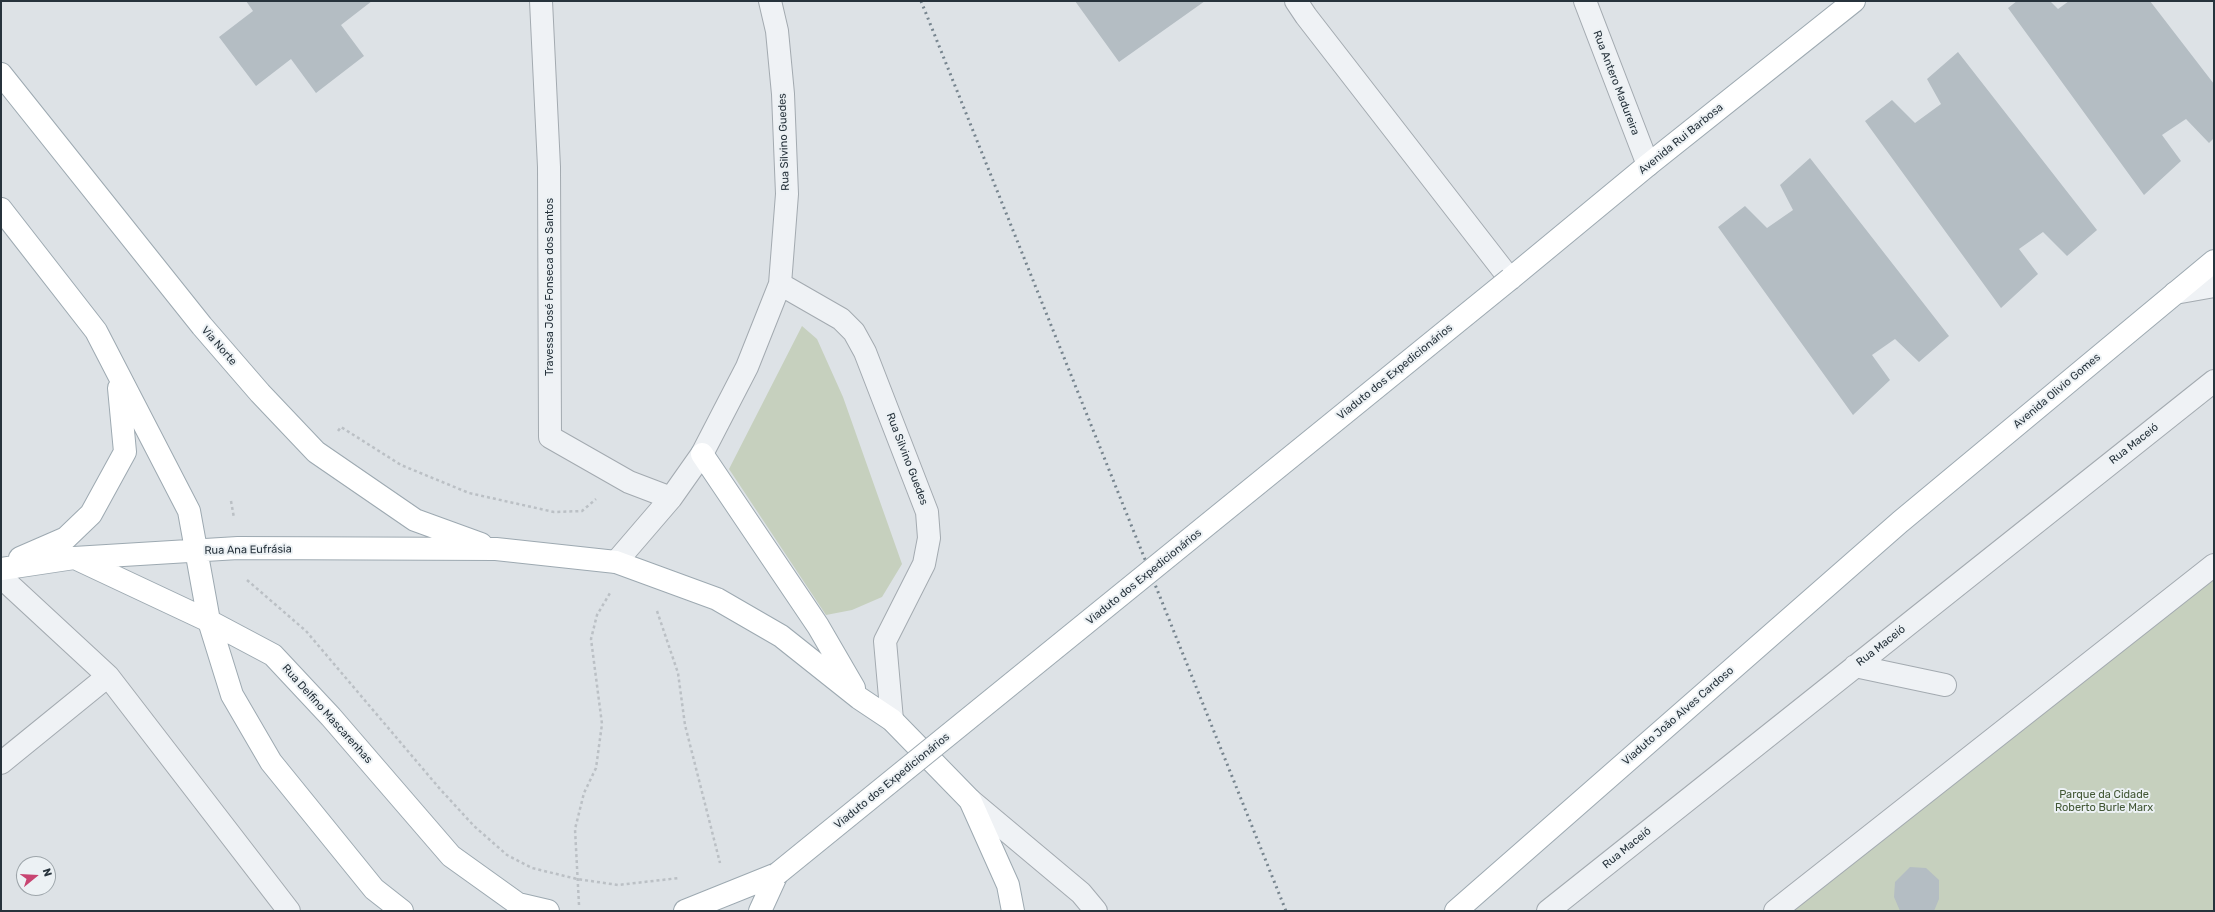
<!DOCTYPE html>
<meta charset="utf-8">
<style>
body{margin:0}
#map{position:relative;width:2215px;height:912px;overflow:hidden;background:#dde2e6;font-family:Rubik,sans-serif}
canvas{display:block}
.frame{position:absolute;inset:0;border:2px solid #27333c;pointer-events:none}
.north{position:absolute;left:16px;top:856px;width:40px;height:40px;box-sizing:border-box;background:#ecf1f4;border:1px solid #9da5aa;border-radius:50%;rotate:72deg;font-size:11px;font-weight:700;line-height:16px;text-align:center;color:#27333c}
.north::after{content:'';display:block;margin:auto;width:14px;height:18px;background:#c84572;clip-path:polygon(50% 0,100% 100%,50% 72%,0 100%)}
</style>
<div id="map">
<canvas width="2215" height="912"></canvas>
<div class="frame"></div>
<div class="north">N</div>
</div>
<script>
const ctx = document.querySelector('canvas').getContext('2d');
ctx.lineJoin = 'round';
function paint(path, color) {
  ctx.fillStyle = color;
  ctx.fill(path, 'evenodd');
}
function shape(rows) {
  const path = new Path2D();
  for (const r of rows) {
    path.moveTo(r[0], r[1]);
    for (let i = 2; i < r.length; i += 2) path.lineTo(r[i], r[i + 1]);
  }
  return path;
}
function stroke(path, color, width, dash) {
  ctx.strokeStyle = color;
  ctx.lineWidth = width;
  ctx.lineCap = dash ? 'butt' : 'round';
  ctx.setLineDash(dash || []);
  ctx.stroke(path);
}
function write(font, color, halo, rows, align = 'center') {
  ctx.font = font + ' Rubik,sans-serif';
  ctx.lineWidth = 4;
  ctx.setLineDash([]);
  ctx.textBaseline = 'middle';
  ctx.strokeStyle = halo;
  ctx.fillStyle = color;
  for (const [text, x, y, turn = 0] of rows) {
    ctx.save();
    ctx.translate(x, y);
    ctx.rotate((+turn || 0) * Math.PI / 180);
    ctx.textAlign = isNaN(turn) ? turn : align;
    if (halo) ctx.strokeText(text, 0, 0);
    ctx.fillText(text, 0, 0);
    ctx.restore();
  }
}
paint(shape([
 [802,326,817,339,843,397,902,564,882,597,852,610,826,615,729,469],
 [2214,572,2214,911,1789,911]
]), '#c6d0be');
paint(shape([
 [246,1,372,1,341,25,364,56,316,93,291,59,256,86,219,37,253,11],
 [1075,1,1205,1,1119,62],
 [2017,1,2050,1,2058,9,2069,1,2150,1,2214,84,2214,138,2209,143,2186,119,2162,135,2181,161,2144,195,2008,8],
 [1958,52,2097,230,2067,256,2043,232,2019,249,2038,274,2001,308,1865,121,1892,100,1915,123,1941,104,1927,79],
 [1810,158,1949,336,1919,362,1895,339,1872,355,1890,380,1853,415,1718,227,1745,206,1767,228,1793,210,1780,185],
 [1910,867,1926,868,1939,880,1939,899,1934,911,1900,911,1894,897,1895,882]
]), '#b4bdc3');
const minor = shape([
 [541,1,549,167,550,437,629,482,671,498],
 [1296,1,1306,16,1510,279],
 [1585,1,1648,165],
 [780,284,841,319,854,332,865,352,927,512,929,538,924,564,885,641,892,720],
 [2175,293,2214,286],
 [616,562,671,498,702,454,747,367,780,284,787,194,783,94,777,31,770,1],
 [1,577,108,676,289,911],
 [1855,666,1945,685],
 [1,763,108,676],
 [970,800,1081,893,1096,911],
 [1548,911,2214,381],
 [1775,911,2214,565]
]);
const major = shape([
 [1,74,202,326,260,393,316,452,415,520,481,544],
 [1,209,96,331,189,511,209,621,232,695,271,762,374,889,402,911],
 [1510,279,1648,165,1854,1],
 [702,454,818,626,854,688],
 [20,558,66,538,91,514,125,452,119,388],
 [77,559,209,621,273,655,331,717,451,856,518,904,548,911],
 [1,569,74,558,238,548,496,549,616,562,717,599,781,636,859,698,892,720,970,800,1008,885,1013,911],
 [685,911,777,874],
 [760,911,777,874],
 [1456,911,1900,522,2214,261]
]);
stroke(minor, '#a3aab0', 24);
stroke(major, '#9da9b1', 24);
stroke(shape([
 [338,431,341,427,401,465,469,493,554,512,582,511,596,499],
 [231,501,234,518],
 [247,580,306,631,440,789,474,826,507,855,532,868,577,879,618,885,679,878],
 [657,611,678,673,685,725,720,863],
 [579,905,575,829,584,793,596,768,602,724,591,639,597,615,610,593]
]), '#bbc0c5', 2.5, [3, 3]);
stroke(minor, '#eff2f5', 22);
stroke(major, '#fff', 22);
stroke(shape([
 [921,1,1286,911]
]), '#77858f', 3, [2, 4]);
const majorBridge = shape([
 [777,874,1510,279]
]);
stroke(majorBridge, '#9da9b1', 24, []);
stroke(majorBridge, '#fff', 22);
write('11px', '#27333c', '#ecf1f4', [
 ["Rua Antero Madureira",1616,83,69],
 ["Avenida Rui Barbosa",1681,139,-39],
 ["Rua Silvino Guedes",784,142,-92],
 ["Travessa José Fonseca dos Santos",550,287,-90],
 ["Via Norte",219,346,49],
 ["Viaduto dos Expedicionários",1395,372,-39],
 ["Avenida Olivio Gomes",2057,391,-40],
 ["Rua Maceió",2134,444,-38],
 ["Rua Silvino Guedes",907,459,69],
 ["Rua Ana Eufrásia",248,550,-1],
 ["Viaduto dos Expedicionários",1144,577,-39],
 ["Rua Maceió",1881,646,-38],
 ["Rua Delfino Mascarenhas",327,714,48],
 ["Viaduto João Alves Cardoso",1678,716,-41],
 ["Viaduto dos Expedicionários",892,781,-39],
 ["Rua Maceió",1627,848,-39]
]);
write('11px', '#425735', '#ecf1f4', [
 ["Parque da Cidade",2104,795],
 ["Roberto Burle Marx",2104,808]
]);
</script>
